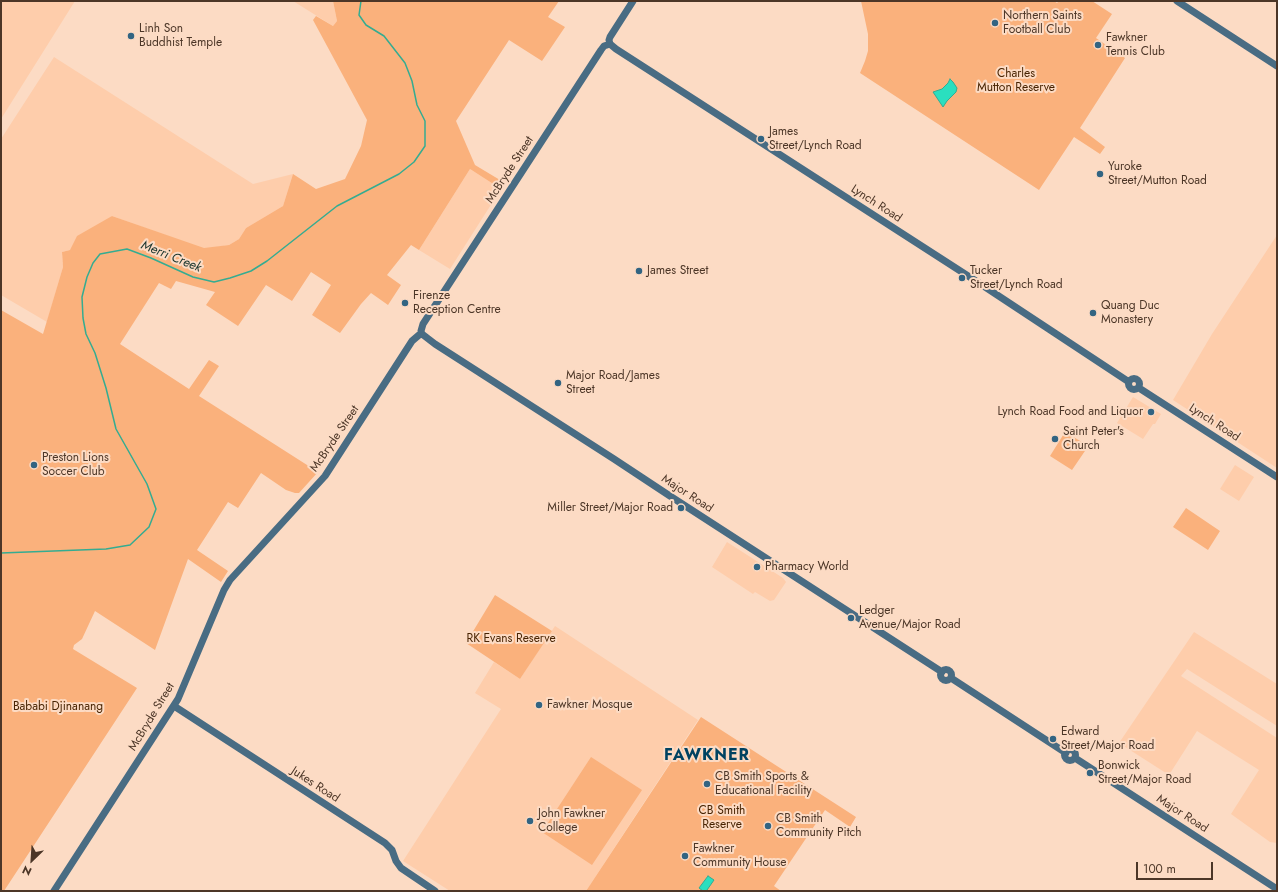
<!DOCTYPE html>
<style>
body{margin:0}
#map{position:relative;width:1278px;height:892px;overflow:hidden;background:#fcdbc4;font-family:Jost,sans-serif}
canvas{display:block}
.frame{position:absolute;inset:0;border:2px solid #4c3627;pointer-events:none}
.north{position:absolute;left:12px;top:840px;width:40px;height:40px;-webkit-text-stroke:3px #fcdbc4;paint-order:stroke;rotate:205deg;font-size:11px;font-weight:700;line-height:16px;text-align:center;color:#4c3627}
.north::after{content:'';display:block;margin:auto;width:14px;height:18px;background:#4c3627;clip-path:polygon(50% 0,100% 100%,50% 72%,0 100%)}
.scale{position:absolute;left:1136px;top:862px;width:77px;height:18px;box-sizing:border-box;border:2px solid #4c3627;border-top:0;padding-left:5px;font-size:12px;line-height:14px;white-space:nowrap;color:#4c3627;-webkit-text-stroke:3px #fcdbc4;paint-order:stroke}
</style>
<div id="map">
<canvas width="1278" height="892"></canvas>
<div class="frame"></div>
<div class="north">N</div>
<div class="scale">100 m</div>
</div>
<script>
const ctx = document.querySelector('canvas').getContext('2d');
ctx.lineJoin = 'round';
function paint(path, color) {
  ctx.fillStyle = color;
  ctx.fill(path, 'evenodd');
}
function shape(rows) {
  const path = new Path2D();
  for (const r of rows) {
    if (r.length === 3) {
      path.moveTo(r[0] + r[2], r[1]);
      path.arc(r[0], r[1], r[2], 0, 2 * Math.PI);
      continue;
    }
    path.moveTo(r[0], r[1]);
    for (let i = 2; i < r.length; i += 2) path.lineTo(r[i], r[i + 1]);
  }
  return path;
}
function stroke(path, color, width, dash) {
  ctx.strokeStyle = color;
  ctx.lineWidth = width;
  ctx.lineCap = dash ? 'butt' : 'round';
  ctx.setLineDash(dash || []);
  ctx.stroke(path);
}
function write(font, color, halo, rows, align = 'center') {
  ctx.font = font + ' Jost,sans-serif';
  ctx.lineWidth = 4;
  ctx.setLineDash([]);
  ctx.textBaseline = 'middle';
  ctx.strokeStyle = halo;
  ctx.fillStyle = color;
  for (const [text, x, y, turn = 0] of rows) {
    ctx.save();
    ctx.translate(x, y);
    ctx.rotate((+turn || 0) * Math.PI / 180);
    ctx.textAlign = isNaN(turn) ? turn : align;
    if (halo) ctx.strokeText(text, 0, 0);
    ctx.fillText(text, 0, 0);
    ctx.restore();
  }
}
paint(shape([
 [1,1,75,1,1,119],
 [293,1,333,1,337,21,333,26],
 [54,57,253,184,293,174,283,206,246,228,239,239,229,245,204,249,112,216,70,250,62,252,63,267,47,322,1,295,1,139],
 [470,169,501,189,450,269,419,250],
 [1277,235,1277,468,1173,400,1212,334],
 [1133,397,1161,414,1155,424,1153,424,1143,439,1117,423],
 [1235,465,1254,477,1239,501,1220,489],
 [727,542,783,578,786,582,774,600,770,601,755,592,753,594,712,567],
 [555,626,698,720,586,891,450,891,403,861,501,709,475,693,494,662,520,679],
 [1194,632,1277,684,1277,726,1187,669,1181,676,1277,738,1277,843,1270,842,1231,814,1259,770,1197,731,1169,775,1119,743]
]), '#fecdab');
paint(shape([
 [333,1,559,1,548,17,565,27,542,61,509,40,456,121,475,165,505,183,501,189,470,169,419,250,411,245,387,275,401,285,388,305,371,293,361,304,340,333,312,315,331,285,311,272,292,301,266,285,238,326,206,305,215,292,176,281,171,289,159,283,120,344,189,389,209,360,219,366,199,396,318,472,299,493,295,493,286,490,261,473,238,508,228,502,197,550,228,571,221,582,188,559,155,650,95,611,82,639,74,645,73,649,137,688,4,891,1,891,1,310,43,334,63,267,62,252,70,250,77,236,112,216,204,248,229,245,239,239,246,228,283,206,293,174,316,189,345,179,361,146,367,120,313,20,316,16,333,26,337,21],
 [861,1,1054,1,1057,3,1059,1,1092,1,1112,14,1096,38,1125,58,1080,128,1105,147,1100,154,1074,137,1039,190,860,73,865,61,868,51,868,34],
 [1065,432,1087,445,1087,448,1072,470,1050,456],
 [1186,508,1220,531,1208,550,1173,527],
 [495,595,552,631,520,679,466,643],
 [701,717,856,817,850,827,825,810,774,886,781,891,586,891],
 [591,757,642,790,592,865,542,832]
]), '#fab17c');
const water = shape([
 [950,79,953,82,957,88,956,92,947,101,943,107,933,92,942,89,948,83,950,79],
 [708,876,714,880,707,890,708,891,703,891,699,888,708,876]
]);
paint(water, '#2adfbf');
stroke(water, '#34ac91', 1);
stroke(shape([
 [1,553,106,549,130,545,149,527,156,509,147,484,116,429,106,388,95,353,86,334,83,318,82,297,87,277,93,263,100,254,127,249,151,258,193,277,214,282,230,278,251,271,267,261,337,206,399,174,414,162,425,146,425,121,417,105,412,81,405,63,384,36,366,25,359,15,361,1]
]), '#34ac91', 1.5);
stroke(shape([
 [1177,1,1277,66],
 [610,44,616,49,979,283,1129,382],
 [422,334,435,344,614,459,670,496,942,672],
 [1134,384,5.5],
 [1139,388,1277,477],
 [946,675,5.5],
 [951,678,1066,753],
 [174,706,385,843,392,850,396,861,401,868,435,891],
 [1070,755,5.5],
 [1075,758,1277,889],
 [54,891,178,699,224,590,230,580,325,476,412,341,419,335,422,334,421,331,423,324,601,50,604,46,610,44,609,40,610,37,633,1]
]), '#496c83', 7);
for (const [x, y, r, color] of [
 [995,23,4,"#326482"],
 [131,36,4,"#326482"],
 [1098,45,4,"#326482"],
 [761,139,4,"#326482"],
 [1100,174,4,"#326482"],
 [639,271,4,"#326482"],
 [962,278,4,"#326482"],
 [405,303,4,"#326482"],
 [1093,313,4,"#326482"],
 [558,383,4,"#326482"],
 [1151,412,4,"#326482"],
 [1055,439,4,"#326482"],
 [34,465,4,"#326482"],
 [681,508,4,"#326482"],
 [757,567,4,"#326482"],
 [851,618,4,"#326482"],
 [539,705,4,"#326482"],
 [1053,739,4,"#326482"],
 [1090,773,4,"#326482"],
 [707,784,4,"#326482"],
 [530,821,4,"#326482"],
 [768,826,4,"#326482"],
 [685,856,4,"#326482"]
]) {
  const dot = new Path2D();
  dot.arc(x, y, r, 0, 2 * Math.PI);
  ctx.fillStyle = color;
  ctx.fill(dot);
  stroke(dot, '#fcdbc4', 1.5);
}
write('12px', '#4c3627', '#fcdbc4', [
 ["Northern Saints",1003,16],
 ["Football Club",1003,30],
 ["Linh Son",139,29],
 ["Buddhist Temple",139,43],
 ["Fawkner",1106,38],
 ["Tennis Club",1106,52],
 ["James",769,132],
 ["Street/Lynch Road",769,146],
 ["Yuroke",1108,167],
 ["Street/Mutton Road",1108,181],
 ["James Street",647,271],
 ["Tucker",970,271],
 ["Street/Lynch Road",970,285],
 ["Firenze",413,296],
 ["Reception Centre",413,310],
 ["Quang Duc",1101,306],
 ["Monastery",1101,320],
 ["Major Road/James",566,376],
 ["Street",566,390],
 ["Lynch Road Food and Liquor",1143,412,"right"],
 ["Saint Peter's",1063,432],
 ["Church",1063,446],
 ["Preston Lions",42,458],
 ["Soccer Club",42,472],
 ["Miller Street/Major Road",673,508,"right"],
 ["Pharmacy World",765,567],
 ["Ledger",859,611],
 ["Avenue/Major Road",859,625],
 ["Fawkner Mosque",547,705],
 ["Edward",1061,732],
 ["Street/Major Road",1061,746],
 ["Bonwick",1098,766],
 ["Street/Major Road",1098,780],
 ["CB Smith Sports &",715,777],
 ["Educational Facility",715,791],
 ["John Fawkner",538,814],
 ["College",538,828],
 ["CB Smith",776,819],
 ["Community Pitch",776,833],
 ["Fawkner",693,849],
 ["Community House",693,863]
], 'left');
write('12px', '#482403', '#fcdbc4', [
 ["Charles",1016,74],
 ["Mutton Reserve",1016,88],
 ["RK Evans Reserve",511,639],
 ["Bababi Djinanang",58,707],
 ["CB Smith",722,811],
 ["Reserve",722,825]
]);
write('12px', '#4c3627', '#fcdbc4', [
 ["McBryde Street",510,170,-57],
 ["Lynch Road",876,204,33],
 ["Lynch Road",1214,423,33],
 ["McBryde Street",335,439,-56],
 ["Major Road",687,494,33],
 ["McBryde Street",152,717,-59],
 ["Jukes Road",315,785,33],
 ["Major Road",1182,814,33]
]);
write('italic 13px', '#19342d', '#fcdbc4', [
 ["Merri Creek",171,257,22]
]);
ctx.letterSpacing = '1px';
write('bold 16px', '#004261', '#fcdbc4', [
 ["FAWKNER",707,756]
]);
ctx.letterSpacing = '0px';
</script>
